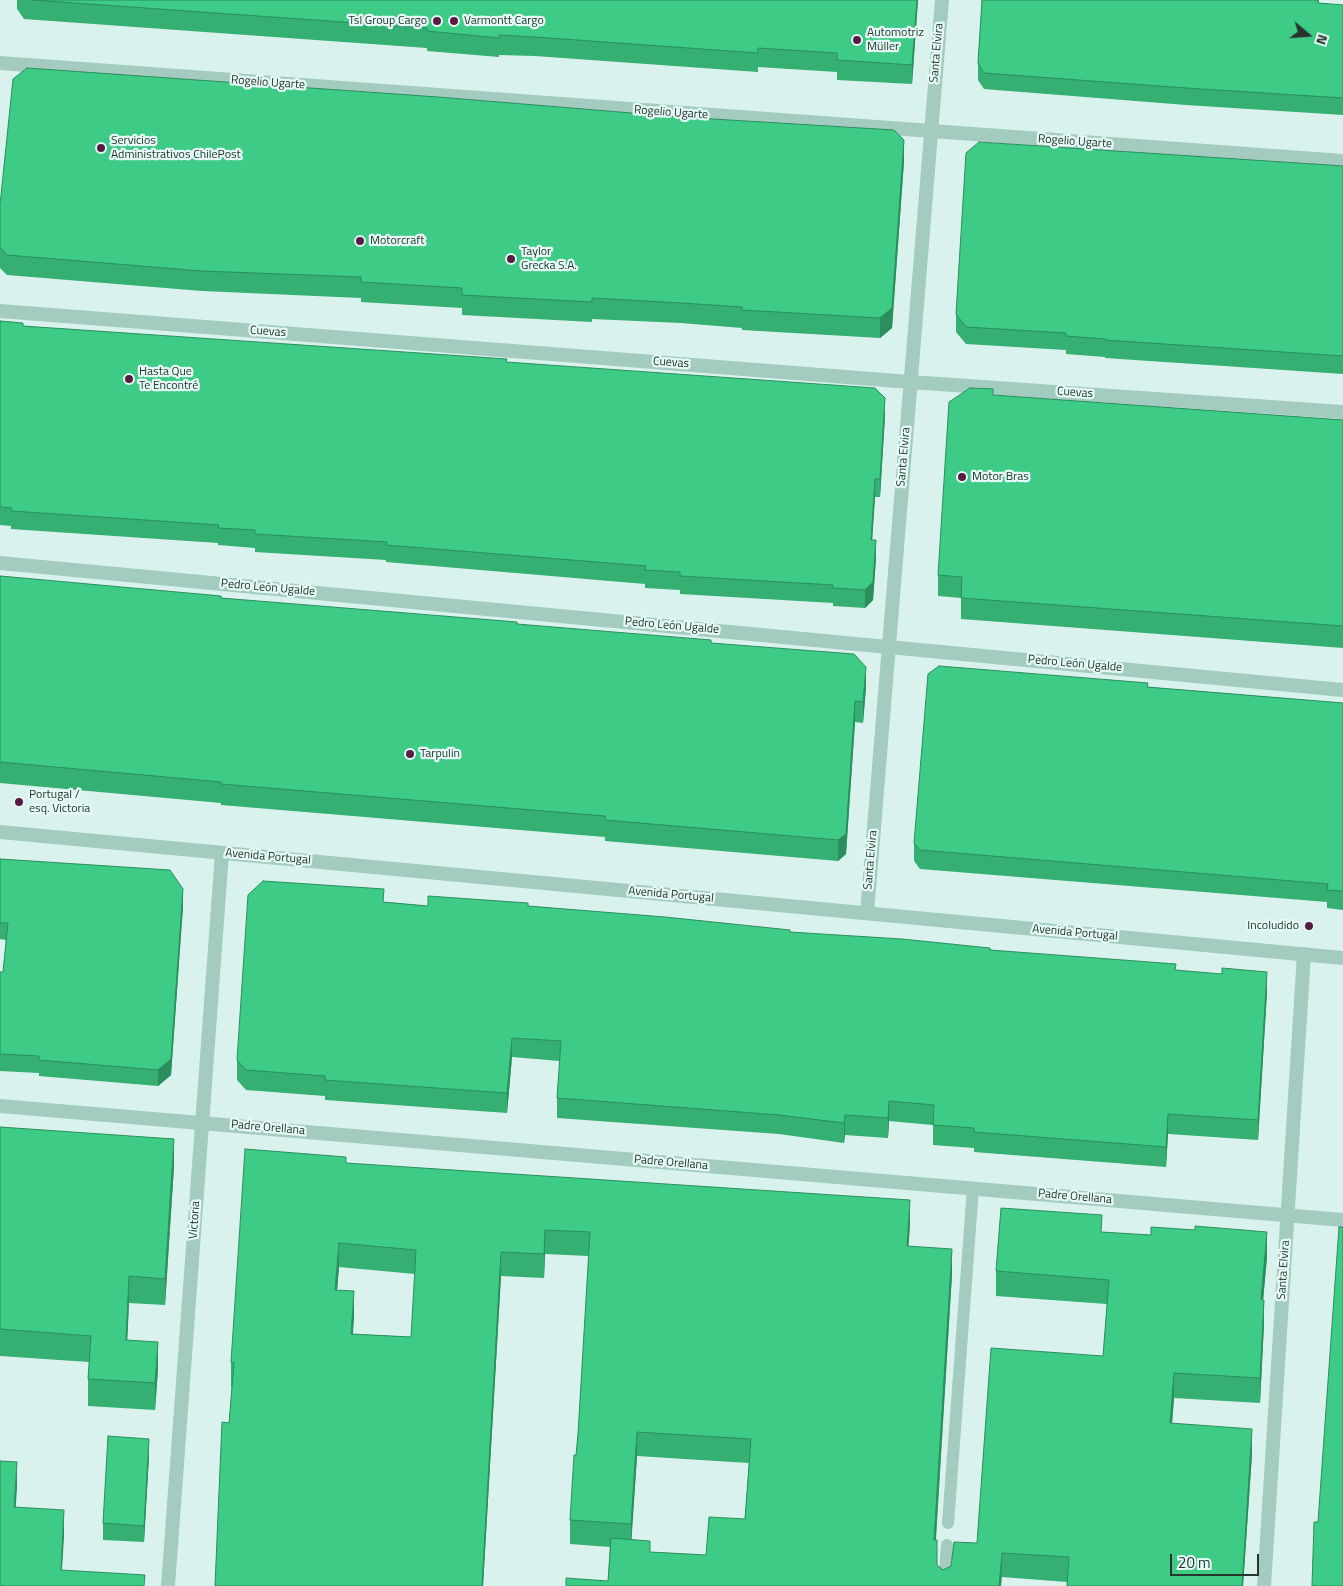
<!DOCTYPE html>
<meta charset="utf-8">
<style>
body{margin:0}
#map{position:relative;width:1343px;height:1586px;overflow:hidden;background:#d9f2ed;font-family:"Titillium Web",sans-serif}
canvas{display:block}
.north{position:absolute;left:1283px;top:10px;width:50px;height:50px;-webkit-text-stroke:4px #e5faf6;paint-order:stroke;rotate:108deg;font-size:14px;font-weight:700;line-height:20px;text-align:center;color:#26362f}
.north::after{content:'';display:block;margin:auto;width:18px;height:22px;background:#26362f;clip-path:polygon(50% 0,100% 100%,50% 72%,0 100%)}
.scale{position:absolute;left:1170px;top:1554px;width:89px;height:22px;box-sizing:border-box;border:2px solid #26362f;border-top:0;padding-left:6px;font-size:15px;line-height:18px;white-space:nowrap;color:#26362f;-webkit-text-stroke:4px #e5faf6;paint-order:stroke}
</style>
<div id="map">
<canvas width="1343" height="1586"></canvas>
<div class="north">N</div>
<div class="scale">20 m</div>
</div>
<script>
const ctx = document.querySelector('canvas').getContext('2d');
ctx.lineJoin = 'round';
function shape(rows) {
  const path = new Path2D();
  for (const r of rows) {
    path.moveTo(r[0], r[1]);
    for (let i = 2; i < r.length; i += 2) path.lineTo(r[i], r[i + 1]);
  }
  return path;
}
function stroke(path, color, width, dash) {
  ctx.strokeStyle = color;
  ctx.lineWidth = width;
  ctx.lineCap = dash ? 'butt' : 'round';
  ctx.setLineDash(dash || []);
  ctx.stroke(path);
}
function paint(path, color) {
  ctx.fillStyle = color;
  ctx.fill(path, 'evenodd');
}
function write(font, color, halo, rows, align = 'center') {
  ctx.font = font + ' "Titillium Web",sans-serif';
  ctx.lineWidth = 4.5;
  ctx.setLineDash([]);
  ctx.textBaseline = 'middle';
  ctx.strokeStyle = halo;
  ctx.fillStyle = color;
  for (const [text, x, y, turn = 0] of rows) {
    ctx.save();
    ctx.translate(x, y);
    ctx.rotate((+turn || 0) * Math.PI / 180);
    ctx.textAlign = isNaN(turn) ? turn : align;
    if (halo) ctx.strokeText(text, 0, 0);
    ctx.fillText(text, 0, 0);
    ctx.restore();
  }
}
stroke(shape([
 [948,1523,973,1188],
 [944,1586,947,1545]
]), '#a4cbc0', 12);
stroke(shape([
 [0,63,1343,161],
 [0,311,910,382,1343,412],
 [0,563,1343,690],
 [867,913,942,0],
 [0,1106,1343,1220],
 [168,1586,222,853],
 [1264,1586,1304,954]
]), '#a4cbc0', 14);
stroke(shape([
 [0,832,1343,958]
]), '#a4cbc0', 14);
paint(shape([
 [17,0,918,0,912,84,837,80,837,72,758,67,758,72,535,56,499,55,499,57,427,51,427,48,24,19,17,9],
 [982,0,1319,0,1319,3,1343,5,1343,115,1186,105,984,89,978,80,978,63],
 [904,161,892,328,880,338,742,330,742,328,681,323,592,319,592,322,462,315,462,308,361,302,361,298,202,291,7,275,0,268,0,205],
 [1343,166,1343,374,1105,358,1105,357,1066,354,1066,350,966,344,956,332,956,314],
 [0,321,23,326,507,362,885,416,880,497,875,497,872,540,876,558,873,600,865,608,833,606,833,603,680,594,680,590,645,588,645,584,386,562,386,560,255,552,255,548,218,545,218,543,11,529,11,526,0,525],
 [993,395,1343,420,1343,648,961,619,961,598,938,596,938,575],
 [0,576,221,598,711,643,866,687,863,723,855,722,846,854,838,861,605,841,605,837,568,834,221,805,221,803,0,783],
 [1148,687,1343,703,1343,910,1327,908,1327,902,920,869,914,861,914,843],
 [0,859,183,906,171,1075,158,1086,39,1076,39,1073,0,1071,0,972,3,972,6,940,0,939],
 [384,902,428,906,528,906,790,932,990,950,1176,970,1267,992,1258,1140,1168,1134,1166,1167,974,1152,974,1148,933,1145,933,1125,889,1121,888,1138,845,1135,844,1143,779,1134,557,1118,557,1098,560,1061,512,1057,507,1113,325,1100,325,1096,246,1090,237,1080,237,1060],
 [0,1127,174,1166,165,1305,129,1303,127,1340,158,1369,155,1410,88,1406,88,1379,89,1362,0,1356],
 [346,1163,910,1224,908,1246,952,1274,936,1540,937,1565,943,1570,951,1566,977,1543,1103,1356,1107,1304,996,1296,996,1271,1102,1232,1267,1257,1263,1299,1264,1324,1260,1403,1174,1398,1172,1424,1252,1454,1243,1586,1067,1586,1067,1582,1002,1577,1001,1586,566,1586,608,1581,610,1547,570,1544,570,1520,578,1434,589,1256,545,1254,544,1278,501,1276,483,1586,215,1586,232,1387,231,1387,231,1362],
 [339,1267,415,1274,411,1337,353,1334,354,1315,337,1290],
 [637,1456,749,1463,745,1519,706,1555,650,1552,631,1540],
 [149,1456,144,1542,103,1540,103,1523]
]), '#35af72');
paint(shape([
 [917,0,918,0,912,84,912,65],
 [904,140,904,161,892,328,880,338,880,318],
 [885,398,885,416,880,497,880,479],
 [875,479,875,497,871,558,871,540],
 [876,540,876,558,873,600,865,608,865,590],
 [866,667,866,687,863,723,863,702],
 [855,701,855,722,846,854,838,861,838,840],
 [183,889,183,906,171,1075,158,1086,158,1070],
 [1267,972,1267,992,1258,1140,1258,1120],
 [512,1038,512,1057,507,1113,507,1093],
 [889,1101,889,1121,888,1138,888,1118],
 [1168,1114,1168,1134,1166,1167,1166,1147],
 [845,1115,845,1135,844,1143,844,1123],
 [174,1139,174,1166,165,1305,165,1279],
 [910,1200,910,1224,907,1271,907,1246],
 [545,1230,545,1254,544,1278,544,1254],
 [1267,1232,1267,1257,1261,1324,1261,1299],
 [339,1243,339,1267,335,1314,335,1290],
 [952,1249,952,1274,934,1565,934,1540],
 [501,1252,501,1276,483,1586,482,1586],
 [129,1276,129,1303,126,1367,126,1340],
 [354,1291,354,1315,351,1359,351,1334],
 [1264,1300,1264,1324,1260,1403,1260,1378],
 [158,1342,158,1369,155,1410,155,1383],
 [1174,1373,1174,1398,1170,1448,1170,1423],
 [1252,1429,1252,1454,1243,1586,1242,1586],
 [637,1432,637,1456,631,1548,631,1524],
 [149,1439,149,1456,144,1542,144,1526],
 [17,1462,17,1488,14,1534,14,1507],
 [64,1510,64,1537,61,1586,61,1570],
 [1002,1553,1001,1586,999,1586]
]), '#2b8e5d');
const building = shape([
 [33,0,917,0,912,65,837,60,837,53,758,48,758,53,535,37,499,35,499,38,427,31,427,28,33,0],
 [982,0,1318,0,1318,3,1343,5,1343,98,1186,88,984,73,978,63,982,0],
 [27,68,438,97,680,117,894,130,904,140,892,308,880,318,742,310,742,307,681,303,592,298,592,302,462,295,462,288,361,282,361,277,202,271,7,255,0,247,0,205,13,79,27,68],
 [979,142,1343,166,1343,356,1105,340,1105,339,1066,336,1066,333,966,327,956,314,966,153,979,142],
 [0,321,23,323,23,326,507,359,506,362,875,388,885,398,880,479,875,479,871,540,876,540,873,582,865,590,833,588,833,585,680,576,680,572,645,570,646,566,386,545,387,542,255,534,255,530,218,528,219,525,11,511,12,508,0,507,0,321],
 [970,388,993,389,993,395,1343,420,1343,626,961,598,962,577,938,575,949,402,970,388],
 [0,576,221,596,221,598,517,622,517,624,711,640,711,643,854,654,866,667,863,702,855,701,846,834,838,840,605,820,605,816,568,813,221,784,221,782,0,762,0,576],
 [939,666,1148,683,1147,687,1343,703,1343,891,1327,890,1328,884,920,850,914,843,928,674,939,666],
 [0,859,170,870,183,889,171,1059,158,1070,39,1060,39,1056,0,1054,0,972,3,972,8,923,0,923,0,859],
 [263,881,384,889,383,902,428,906,428,896,528,903,528,906,665,917,790,930,790,932,902,939,990,948,990,950,1176,964,1175,970,1222,974,1222,968,1267,972,1258,1120,1168,1114,1166,1147,974,1132,974,1128,933,1125,934,1105,889,1101,888,1118,845,1115,844,1123,779,1115,557,1098,561,1041,512,1038,507,1093,325,1080,325,1076,246,1070,237,1060,248,895,263,881],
 [0,1127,174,1139,165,1279,129,1276,126,1340,158,1342,155,1383,88,1379,91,1336,0,1329,0,1127],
 [245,1149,346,1157,346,1163,910,1200,907,1246,952,1249,934,1540,937,1540,937,1565,943,1570,951,1566,954,1542,977,1543,991,1348,1103,1356,1109,1280,996,1271,1001,1208,1102,1215,1101,1232,1151,1235,1151,1227,1195,1230,1195,1226,1267,1232,1261,1299,1264,1300,1260,1378,1174,1373,1170,1423,1252,1429,1242,1586,1067,1586,1069,1557,1002,1553,999,1586,566,1586,566,1578,608,1581,611,1538,650,1541,650,1552,706,1555,709,1517,745,1519,751,1439,637,1432,631,1524,570,1520,574,1455,576,1455,578,1434,590,1232,545,1230,544,1254,501,1252,482,1586,215,1586,222,1422,229,1423,234,1363,231,1362,233,1332,245,1149],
 [339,1243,416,1250,411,1337,351,1334,354,1291,335,1290,339,1243],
 [1339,1227,1343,1227,1343,1586,1312,1586,1314,1522,1318,1522,1339,1227],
 [108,1436,149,1439,144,1526,103,1523,108,1436],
 [0,1461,17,1462,14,1507,64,1510,61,1570,145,1575,144,1586,0,1586,0,1461]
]);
paint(building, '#3ecb85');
stroke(building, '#2b8e5d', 1);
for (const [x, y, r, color] of [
 [437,21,5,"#591a44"],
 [454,21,5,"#591a44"],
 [857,40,5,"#591a44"],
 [101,148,5,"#591a44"],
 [360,241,5,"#591a44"],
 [511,259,5,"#591a44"],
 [129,379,5,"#591a44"],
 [962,477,5,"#591a44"],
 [410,754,5,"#591a44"],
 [19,802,5,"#591a44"],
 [1309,926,5,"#591a44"]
]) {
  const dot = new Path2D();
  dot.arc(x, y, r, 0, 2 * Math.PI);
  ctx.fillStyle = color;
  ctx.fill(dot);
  stroke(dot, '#e5faf6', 2);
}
write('12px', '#26362f', '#e5faf6', [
 ["Tsl Group Cargo",427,21,"right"],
 ["Varmontt Cargo",464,21],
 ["Automotriz",867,33],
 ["Müller",867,47],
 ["Servicios",111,141],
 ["Administrativos ChilePost",111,155],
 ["Motorcraft",370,241],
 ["Taylor",521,252],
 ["Grecka S.A.",521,266],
 ["Hasta Que",139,372],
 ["Te Encontré",139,386],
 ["Motor Bras",972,477],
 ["Tarpulin",420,754],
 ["Portugal /",29,795],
 ["esq. Victoria",29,809],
 ["Incoludido",1299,926,"right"]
], 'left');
write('12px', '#26362f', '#e5faf6', [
 ["Santa Elvira",937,53,-85],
 ["Rogelio Ugarte",268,83,4],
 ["Rogelio Ugarte",671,113,4],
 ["Rogelio Ugarte",1075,142,4],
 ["Cuevas",268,332,4],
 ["Cuevas",671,363,4],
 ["Cuevas",1075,393,4],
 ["Santa Elvira",904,457,-85],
 ["Pedro León Ugalde",268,588,5],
 ["Pedro León Ugalde",672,626,5],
 ["Pedro León Ugalde",1075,664,5],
 ["Avenida Portugal",268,857,5],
 ["Santa Elvira",871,860,-85],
 ["Avenida Portugal",671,895,5],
 ["Avenida Portugal",1075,933,5],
 ["Padre Orellana",268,1128,5],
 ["Padre Orellana",671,1163,5],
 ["Padre Orellana",1075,1197,5],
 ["Victoria",195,1220,-86],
 ["Santa Elvira",1284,1270,-86]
]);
</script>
